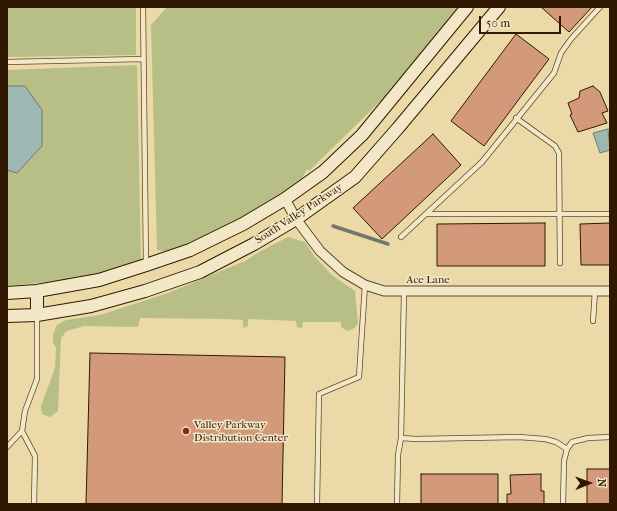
<!DOCTYPE html>
<style>
body{margin:0}
#map{position:relative;width:617px;height:511px;overflow:hidden;background:#ebdaa8;font-family:"IM FELL French Canon",serif}
canvas{display:block}
.frame{position:absolute;inset:0;border:8px solid #301900;pointer-events:none}
.north{position:absolute;left:569px;top:463px;width:40px;height:40px;-webkit-text-stroke:3px #f2e7c6;paint-order:stroke;rotate:89deg;font-size:11px;font-weight:700;line-height:16px;text-align:center;color:#301900}
.north::after{content:'';display:block;margin:auto;width:14px;height:18px;background:#301900;clip-path:polygon(50% 0,100% 100%,50% 72%,0 100%)}
.scale{position:absolute;left:479px;top:16px;width:82px;height:18px;box-sizing:border-box;border:2px solid #301900;border-top:0;padding-left:5px;font-size:12px;line-height:14px;white-space:nowrap;color:#301900;-webkit-text-stroke:3px #f2e7c6;paint-order:stroke}
</style>
<div id="map">
<canvas width="617" height="511"></canvas>
<div class="frame"></div>
<div class="north">N</div>
<div class="scale">50 m</div>
</div>
<script>
const ctx = document.querySelector('canvas').getContext('2d');
ctx.lineJoin = 'round';
function paint(path, color) {
  ctx.fillStyle = color;
  ctx.fill(path, 'evenodd');
}
function shape(rows) {
  const path = new Path2D();
  for (const r of rows) {
    path.moveTo(r[0], r[1]);
    for (let i = 2; i < r.length; i += 2) path.lineTo(r[i], r[i + 1]);
  }
  return path;
}
function stroke(path, color, width, dash) {
  ctx.strokeStyle = color;
  ctx.lineWidth = width;
  ctx.lineCap = dash ? 'butt' : 'round';
  ctx.setLineDash(dash || []);
  ctx.stroke(path);
}
function write(font, color, halo, rows, align = 'center') {
  ctx.font = font + ' "IM FELL French Canon",serif';
  ctx.lineWidth = 3;
  ctx.setLineDash([]);
  ctx.textBaseline = 'middle';
  ctx.strokeStyle = halo;
  ctx.fillStyle = color;
  for (const [text, x, y, turn = 0] of rows) {
    ctx.save();
    ctx.translate(x, y);
    ctx.rotate((+turn || 0) * Math.PI / 180);
    ctx.textAlign = isNaN(turn) ? turn : align;
    if (halo) ctx.strokeText(text, 0, 0);
    ctx.fillText(text, 0, 0);
    ctx.restore();
  }
}
paint(shape([
 [7,7,136,7,136,55,7,57],
 [167,7,458,7,397,85,309,171,307,169,300,182,225,229,180,250,162,251,157,250,151,25],
 [137,65,141,261,89,278,7,286,7,70],
 [288,237,305,242,315,257,332,275,355,291,358,324,353,329,347,331,341,327,341,322,303,322,302,328,297,327,296,321,248,319,248,326,243,328,243,320,227,319,140,318,138,327,84,326,67,331,61,338,58,411,50,417,42,414,41,406,55,368,56,348,53,342,53,334,57,325,66,320,100,315,168,293,245,261,259,252]
]), '#b8bf86');
const water = shape([
 [7,86,25,86,42,110,42,146,17,173,7,170,7,86],
 [608,129,610,150,600,153,593,133,608,129]
]);
paint(water, '#9db8b3');
stroke(water, '#71786b', 1);
stroke(shape([
 [333,226,388,244]
]), '#71786b', 3.5);
const building = shape([
 [541,7,592,7,569,32,541,7],
 [516,34,549,59,484,146,451,121,516,34],
 [593,86,600,92,608,111,602,113,607,123,578,132,570,115,572,114,568,103,579,98,580,91,593,86],
 [433,134,461,165,382,239,353,208,433,134],
 [545,223,545,266,437,266,437,224,545,223],
 [610,223,610,265,581,265,580,224,610,223],
 [90,353,285,357,282,504,86,504,90,353],
 [587,469,610,469,610,504,587,504,587,469],
 [421,474,498,474,498,504,421,504,421,474],
 [541,474,541,491,544,491,544,504,507,504,507,494,511,494,510,475,541,474]
]);
paint(building, '#d2997a');
stroke(building, '#301900', 1);
const lane = shape([
 [143,7,146,264],
 [7,62,143,59],
 [516,118,555,146,559,153,560,263],
 [426,214,610,214],
 [401,237,482,162,554,73,561,53,571,39,600,7],
 [593,321,595,291],
 [22,431,35,456,34,504],
 [401,438,416,439,519,437,545,439,556,442,567,449],
 [7,447,22,431,25,411,37,379,37,315],
 [317,504,319,394,359,377,365,285],
 [397,504,398,455,401,438,404,292],
 [563,504,564,461,567,449,572,442,588,438,610,437]
]);
const street = shape([
 [285,199,296,219,320,251,343,272,365,285,384,291,610,291]
]);
const secondary = shape([
 [7,293,37,291,99,280,146,265,190,250,243,224,285,199,323,172,362,135,467,7],
 [37,315,37,291],
 [7,316,37,315,91,306,145,291,200,272,254,244,296,219,355,177,398,128,499,7]
]);
stroke(lane, '#5f492a', 6);
stroke(street, '#5f492a', 11);
stroke(secondary, '#301900', 14);
stroke(lane, '#f2e7c6', 4.5);
stroke(street, '#f2e7c6', 9);
stroke(secondary, '#f2e7c6', 12);
for (const [x, y, r, color] of [
 [186,431,4,"#8f2418"]
]) {
  const dot = new Path2D();
  dot.arc(x, y, r, 0, 2 * Math.PI);
  ctx.fillStyle = color;
  ctx.fill(dot);
  stroke(dot, '#f2e7c6', 1.5);
}
write('11px', '#301900', '#f2e7c6', [
 ["South Valley Parkway",299,214,-33],
 ["Ace Lane",428,280]
]);
write('11px', '#301900', '#f2e7c6', [
 ["Valley Parkway",194,425],
 ["Distribution Center",194,438]
], 'left');
</script>
